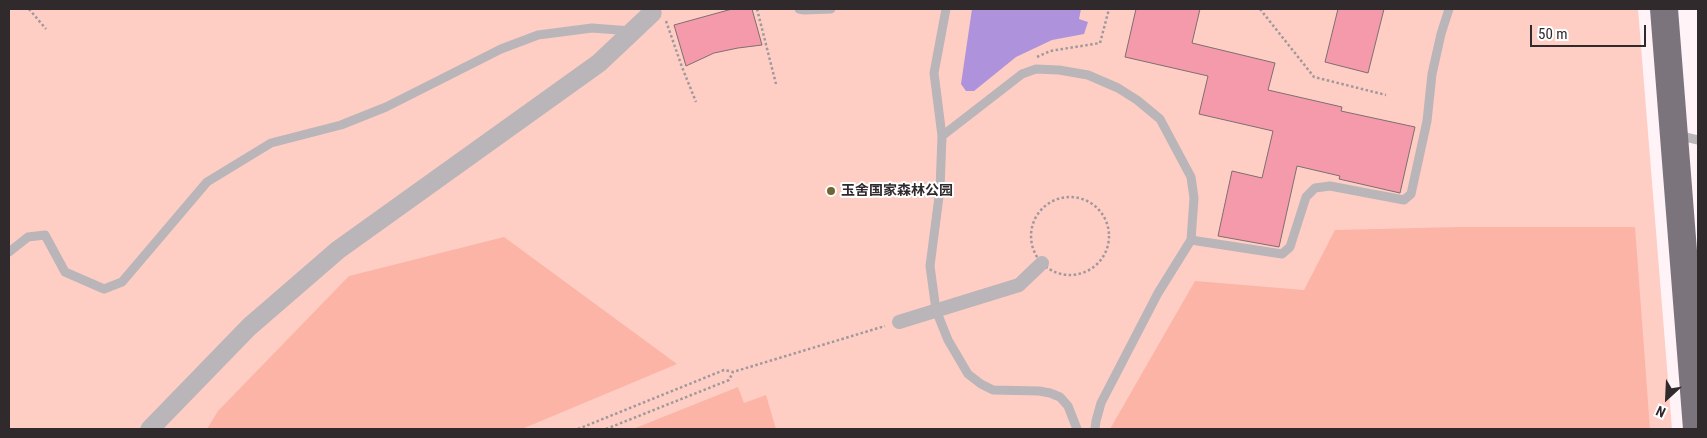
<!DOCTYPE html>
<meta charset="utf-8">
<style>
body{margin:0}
#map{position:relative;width:1707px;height:438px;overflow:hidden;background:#fff3f8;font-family:"Roboto Condensed",sans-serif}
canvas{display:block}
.frame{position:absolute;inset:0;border:10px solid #302a2d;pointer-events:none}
.north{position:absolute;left:1642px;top:373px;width:50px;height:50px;-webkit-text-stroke:4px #fff;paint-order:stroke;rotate:205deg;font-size:14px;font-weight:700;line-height:20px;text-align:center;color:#302a2d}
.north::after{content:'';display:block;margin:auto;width:18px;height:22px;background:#302a2d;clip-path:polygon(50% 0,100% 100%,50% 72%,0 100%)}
.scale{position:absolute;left:1530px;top:25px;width:116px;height:22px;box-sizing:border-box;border:2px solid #302a2d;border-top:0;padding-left:6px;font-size:15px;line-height:18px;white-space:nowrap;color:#302a2d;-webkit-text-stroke:4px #fff;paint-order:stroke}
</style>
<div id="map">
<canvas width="1707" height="438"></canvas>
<div class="frame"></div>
<div class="north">N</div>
<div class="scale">50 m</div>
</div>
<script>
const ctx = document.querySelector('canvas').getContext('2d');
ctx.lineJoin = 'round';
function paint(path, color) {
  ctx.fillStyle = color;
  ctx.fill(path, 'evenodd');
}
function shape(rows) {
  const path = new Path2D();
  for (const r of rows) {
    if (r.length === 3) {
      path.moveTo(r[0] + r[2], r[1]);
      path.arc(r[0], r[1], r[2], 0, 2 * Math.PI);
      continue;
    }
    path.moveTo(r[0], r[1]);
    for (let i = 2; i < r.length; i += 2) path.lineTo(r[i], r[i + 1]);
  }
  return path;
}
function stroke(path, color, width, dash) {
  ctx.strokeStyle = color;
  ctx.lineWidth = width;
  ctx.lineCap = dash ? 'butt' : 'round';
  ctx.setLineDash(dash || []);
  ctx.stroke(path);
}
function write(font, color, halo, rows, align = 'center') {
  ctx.font = font + ' "Roboto Condensed","Noto Sans SC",sans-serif';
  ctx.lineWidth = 4;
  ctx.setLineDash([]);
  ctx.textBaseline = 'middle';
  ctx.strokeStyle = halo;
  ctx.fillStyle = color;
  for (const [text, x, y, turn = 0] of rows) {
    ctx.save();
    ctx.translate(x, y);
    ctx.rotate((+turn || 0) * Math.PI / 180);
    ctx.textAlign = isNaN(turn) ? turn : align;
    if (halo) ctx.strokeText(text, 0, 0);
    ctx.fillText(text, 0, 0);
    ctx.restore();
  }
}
paint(shape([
 [9,9,1638,9,1672,429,9,429]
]), '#fecec4');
paint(shape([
 [1459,227,1635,227,1650,429,1110,429,1195,281,1304,290,1335,230],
 [504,237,677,364,522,429,207,429,218,411,349,276],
 [738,387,744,403,766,395,776,429,633,429]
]), '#fcb4a6');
paint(shape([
 [972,9,1081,9,1079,19,1088,22,1084,34,1052,40,1016,57,974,91,966,91,961,84]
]), '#ae92db');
const building = shape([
 [732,9,752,9,762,45,738,48,714,53,686,66,674,25,732,9],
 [1136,9,1200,9,1192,43,1275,63,1268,90,1342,107,1341,111,1415,127,1400,193,1339,179,1340,176,1297,166,1279,247,1218,236,1232,171,1262,178,1273,131,1199,114,1208,76,1125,57,1136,9],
 [1338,9,1384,9,1368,73,1325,62,1338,9]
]);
paint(building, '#f49aaa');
stroke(building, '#7e6f71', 1);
stroke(shape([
 [29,9,46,29],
 [757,9,776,84],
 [1260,9,1314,77,1386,95],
 [666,21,682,67,696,102],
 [1037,57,1050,51,1100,43,1109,9],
 [1070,236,39],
 [578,429,724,370,733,372,885,326],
 [606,429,729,380,733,372]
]), '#a1989c', 2.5, [2.5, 2.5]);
stroke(shape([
 [799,9,804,10,831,9],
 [946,9,934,73,942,136,940,189,930,266,936,310,948,340,968,374,981,384,993,390,1039,391,1050,393,1060,397,1068,406,1077,429],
 [1677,135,1698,140],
 [942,136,1022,74,1036,69,1059,70,1088,75,1118,88,1137,100,1160,119,1191,177,1194,198,1191,240,1158,293,1101,403,1096,421,1095,429],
 [1191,240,1282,254,1290,247,1306,197,1315,188,1330,186,1404,200,1411,194,1427,121,1432,74,1441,34,1449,9],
 [9,252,28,237,45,235,65,272,104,289,122,282,207,182,271,143,341,125,386,107,501,49,538,35,592,28,631,31]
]), '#b9b5b9', 9);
stroke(shape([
 [899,322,1019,285,1042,263]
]), '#b9b5b9', 14);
stroke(shape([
 [150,429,249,327,338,250,599,63,652,13,650,9]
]), '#b9b5b9', 19);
stroke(shape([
 [1664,9,1697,429]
]), '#7c747d', 28);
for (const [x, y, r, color] of [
 [831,191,5,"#706633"]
]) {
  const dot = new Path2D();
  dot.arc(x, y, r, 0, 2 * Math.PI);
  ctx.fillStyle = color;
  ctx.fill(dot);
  stroke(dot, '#fff', 2);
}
write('bold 14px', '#302a2d', '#fff', [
 ["玉舍国家森林公园",841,191]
], 'left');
</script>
